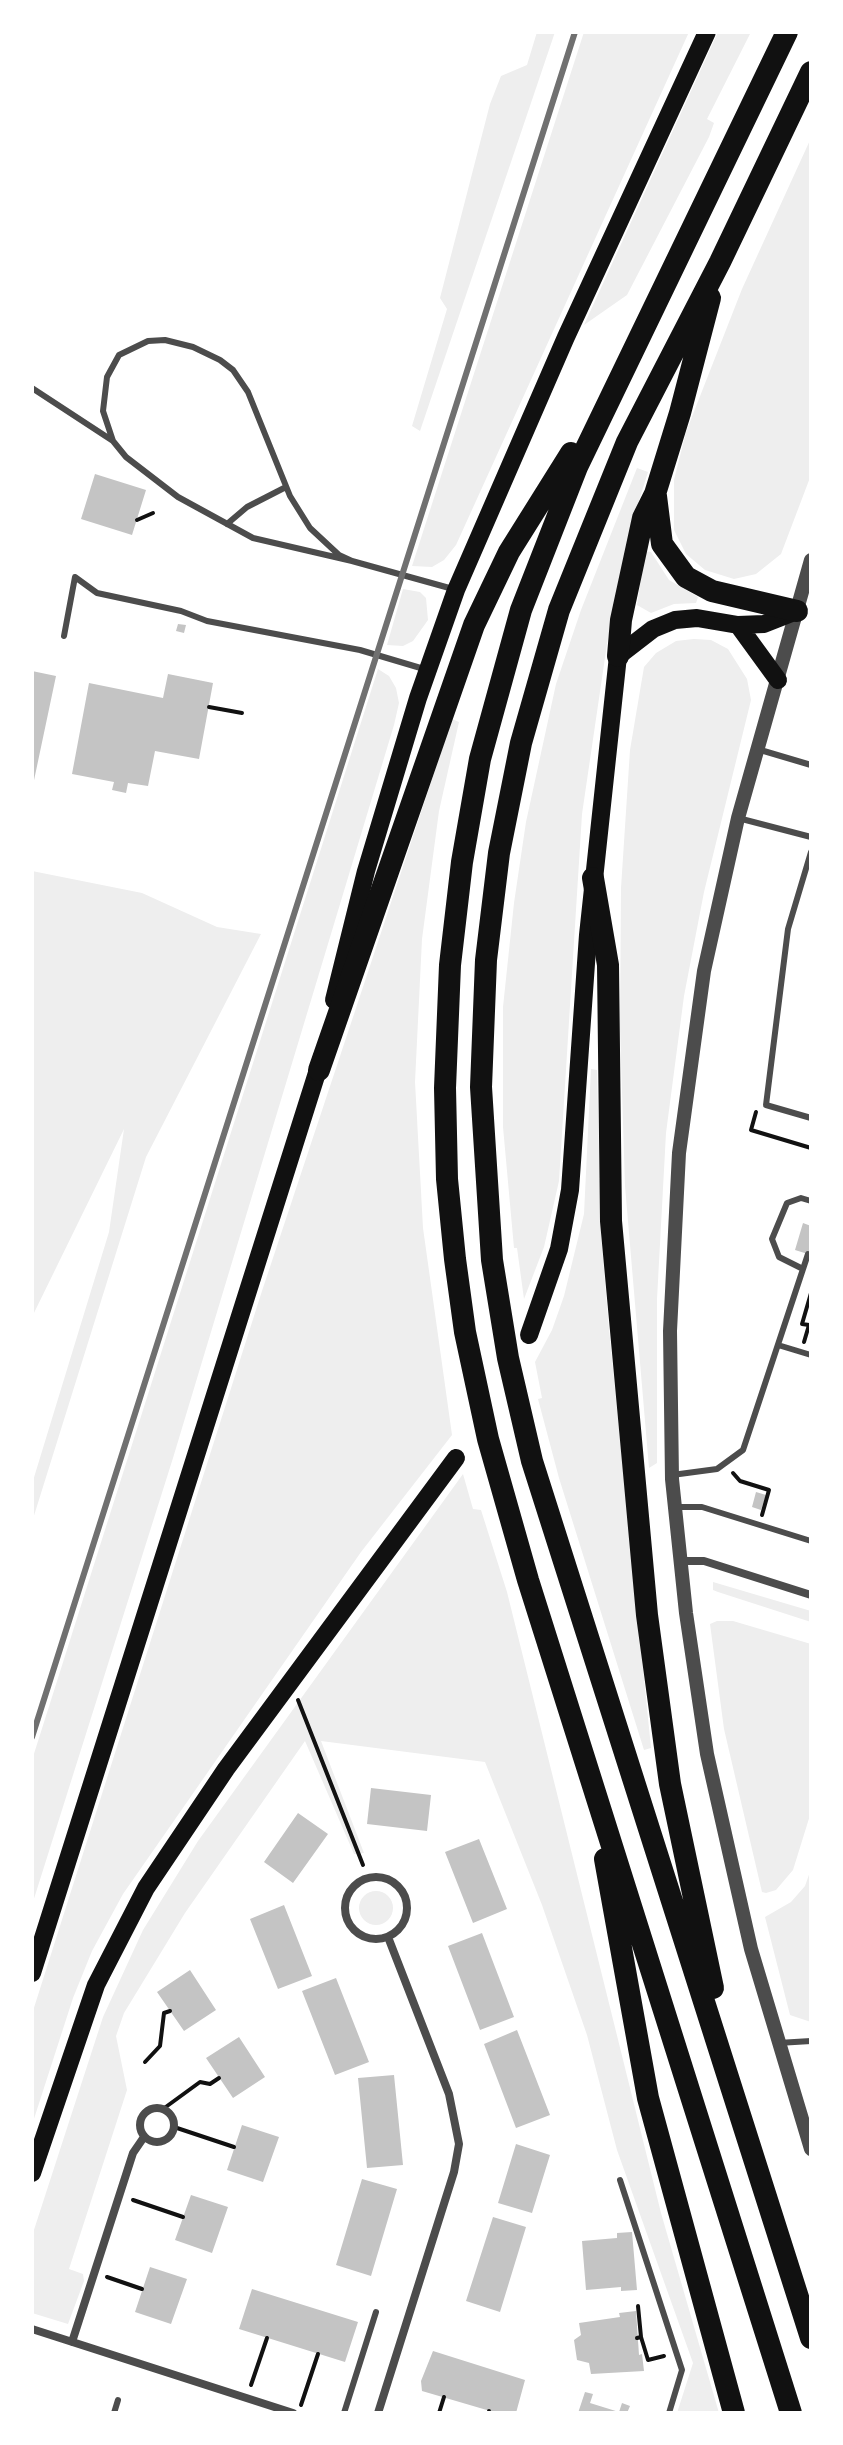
<!DOCTYPE html>
<style>
body{margin:0}
#map{position:relative;width:843px;height:2445px;overflow:hidden;background:#fff;font-family:Montserrat,sans-serif}
canvas{display:block}
.frame{position:absolute;inset:0;border:34px solid #fff;pointer-events:none}
</style>
<div id="map">
<canvas width="843" height="2445"></canvas>
<div class="frame"></div>
</div>
<script>
const ctx = document.querySelector('canvas').getContext('2d');
ctx.lineJoin = 'round';
function paint(path, color) {
  ctx.fillStyle = color;
  ctx.fill(path, 'evenodd');
}
function shape(rows) {
  const path = new Path2D();
  for (const r of rows) {
    if (r.length === 3) {
      path.moveTo(r[0] + r[2], r[1]);
      path.arc(r[0], r[1], r[2], 0, 2 * Math.PI);
      continue;
    }
    path.moveTo(r[0], r[1]);
    for (let i = 2; i < r.length; i += 2) path.lineTo(r[i], r[i + 1]);
  }
  return path;
}
function stroke(path, color, width, dash) {
  ctx.strokeStyle = color;
  ctx.lineWidth = width;
  ctx.lineCap = dash ? 'butt' : 'round';
  ctx.setLineDash(dash || []);
  ctx.stroke(path);
}
paint(shape([
 [537,32,555,32,420,431,412,426,447,309,440,298,490,104,501,76,527,65],
 [584,32,689,32,456,545,444,560,432,567,412,566],
 [718,32,751,32,707,119,714,123,709,137,627,295,584,325],
 [811,138,811,475,781,554,756,574,734,579,705,570,686,554,674,530,674,480,686,432,742,289],
 [637,468,648,472,631,526,607,644,582,814,559,1181,544,1247,524,1299,517,1248,514,1248,503,1127,503,1007,514,903,526,822,556,684,581,610],
 [645,551,651,552,669,580,698,597,696,603,674,604,651,613,637,605],
 [403,589,420,592,426,598,428,620,413,641,403,646,387,645],
 [694,639,711,640,728,649,747,679,751,700,704,892,684,996,666,1133,657,1299,657,1463,649,1468,625,1186,620,1028,621,888,630,750,644,667,656,653,676,641],
 [378,669,389,676,396,688,399,703,394,725,173,1458,32,1905,32,1760],
 [452,719,459,722,439,811,422,939,415,1082,423,1228,452,1435,361,1552,123,1894,92,1951,73,1998,32,2125,32,2014,261,1294],
 [32,871,142,893,217,927,261,934,146,1157,32,1522,32,1484,109,1232,124,1129,32,1317],
 [591,1069,597,1070,601,1234,609,1329,651,1748,644,1750,559,1478,538,1399,542,1398,535,1362,552,1330,564,1296,584,1214],
 [463,1474,473,1509,481,1510,507,1592,661,2213,719,2413,677,2413,693,2363,617,2150,587,2035,542,1905,485,1762,321,1741,364,1853,354,1854,305,1741,185,1913,124,2013,116,2036,127,2090,69,2269,83,2274,84,2281,68,2324,32,2313,32,2236,103,2017,143,1930,198,1841],
 [713,1582,811,1611,811,1622,718,1592,713,1590],
 [717,1621,733,1621,811,1644,811,1812,793,1870,776,1890,766,1893,762,1892,724,1729,710,1624],
 [811,1869,811,2022,790,2015,765,1917,791,1902,805,1886],
 [376,1908,17]
]), '#eee');
paint(shape([
 [95,474,146,490,132,535,81,519],
 [178,624,186,625,184,633,176,631],
 [32,671,56,676,33,785,32,785],
 [168,674,213,683,199,759,155,751,148,786,128,783,126,793,112,790,114,782,72,774,89,683,163,698],
 [803,1223,811,1226,811,1255,795,1250],
 [756,1492,766,1495,761,1510,752,1507],
 [371,1788,431,1795,427,1831,367,1824],
 [298,1813,328,1834,293,1883,264,1862],
 [479,1839,507,1909,473,1923,445,1852],
 [284,1905,312,1976,278,1989,250,1919],
 [482,1933,514,2017,480,2030,448,1946],
 [190,1970,216,2010,184,2031,157,1992],
 [336,1978,369,2062,335,2075,302,1991],
 [517,2030,550,2115,516,2128,484,2044],
 [239,2037,265,2077,233,2098,206,2058],
 [394,2075,403,2165,367,2168,358,2078],
 [242,2125,279,2137,263,2182,227,2170],
 [516,2144,550,2155,532,2213,498,2203],
 [362,2179,397,2189,371,2276,336,2265],
 [191,2195,228,2207,212,2253,175,2240],
 [493,2217,526,2227,500,2312,466,2301],
 [632,2232,637,2290,621,2291,621,2287,586,2290,582,2241,617,2238,617,2233],
 [150,2267,187,2279,171,2324,135,2312],
 [252,2289,358,2322,345,2362,239,2329],
 [636,2311,639,2355,642,2354,644,2371,591,2374,589,2363,577,2360,574,2340,581,2335,579,2323,620,2317,619,2313],
 [433,2351,525,2380,516,2413,497,2413,422,2391,421,2381],
 [585,2392,593,2394,590,2403,619,2412,622,2403,630,2406,627,2413,578,2413]
]), '#c4c4c4');
stroke(shape([
 [137,520,153,513],
 [209,707,242,713],
 [756,1112,751,1130,811,1148],
 [804,1342,809,1325,802,1324,811,1293],
 [733,1473,740,1481,769,1490,762,1515],
 [298,1700,363,1865],
 [145,2062,160,2046,164,2013,170,2011],
 [163,2109,200,2082,210,2084,219,2078],
 [174,2127,234,2147],
 [133,2200,183,2217],
 [107,2277,142,2289],
 [638,2306,641,2337],
 [637,2338,641,2337,648,2360,664,2356],
 [251,2385,267,2338],
 [301,2405,318,2354],
 [439,2413,444,2397],
 [489,2413,489,2411]
]), '#111', 4);
stroke(shape([
 [32,388,113,441],
 [227,524,247,507,286,487],
 [352,561,253,538,178,497,126,457,113,441,103,411,107,377,119,355,148,341,165,340,193,347,220,360,233,370,248,392,290,496,310,528,339,555,352,561,453,589],
 [64,636,75,577,97,593,181,611,207,621,360,650,424,669],
 [757,749,811,765],
 [738,818,811,837],
 [811,852,788,929,766,1105,811,1118],
 [803,1269,779,1257,772,1239,787,1203,801,1198,811,1201],
 [778,1345,811,1355],
 [672,1475,717,1469,743,1450,808,1254],
 [676,1507,702,1507,811,1541],
 [778,2043,811,2041],
 [620,2180,682,2370,669,2413],
 [114,2413,118,2400],
 [344,2413,376,2312]
]), '#4c4c4c', 6);
stroke(shape([
 [680,1561,704,1561,811,1595],
 [376,1908,31],
 [157,2125,17],
 [32,2329,293,2413],
 [72,2342,133,2153,144,2137],
 [378,2413,454,2172,459,2144,449,2094,388,1937]
]), '#4c4c4c', 8);
stroke(shape([
 [811,560,738,818,704,971,679,1153,670,1331,672,1479,686,1613,707,1754,751,1949,811,2149]
]), '#4c4c4c', 14);
stroke(shape([
 [738,625,778,680],
 [334,1000,366,871,418,698,456,590,566,337,707,32],
 [529,1335,559,1249,570,1190,588,935,618,656,653,629,675,620,697,618,738,625,764,624,797,611],
 [32,1973,322,1057],
 [32,2173,96,1985,146,1888,226,1769,456,1458]
]), '#111', 18);
stroke(shape([
 [787,32,577,467,521,610,480,759,462,862,450,965,445,1088,447,1179,455,1259,465,1332,488,1439,528,1580,791,2413],
 [811,72,720,262,627,442,559,610,521,743,499,853,486,960,481,1087,492,1260,508,1358,532,1461,811,2338],
 [656,496,662,544,686,577,712,591,797,611],
 [618,656,621,620,643,518,655,494,680,413,710,298],
 [593,878,608,965,611,1221,647,1615,670,1784,713,1988],
 [319,1070,474,625,509,552,571,453],
 [605,1859,648,2098,734,2413]
]), '#111', 22);
stroke(shape([
 [32,1737,575,32]
]), '#707070', 6);
</script>
